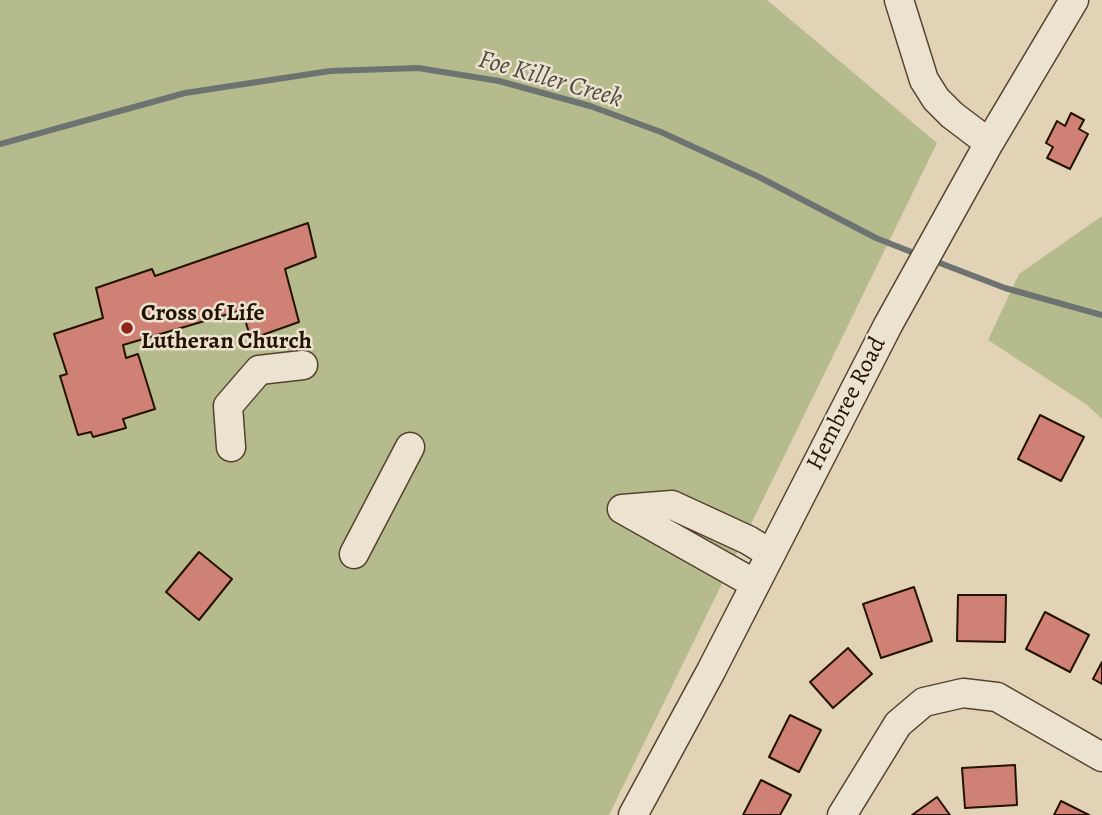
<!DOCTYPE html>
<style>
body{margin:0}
canvas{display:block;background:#e2d3b7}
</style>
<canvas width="1102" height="815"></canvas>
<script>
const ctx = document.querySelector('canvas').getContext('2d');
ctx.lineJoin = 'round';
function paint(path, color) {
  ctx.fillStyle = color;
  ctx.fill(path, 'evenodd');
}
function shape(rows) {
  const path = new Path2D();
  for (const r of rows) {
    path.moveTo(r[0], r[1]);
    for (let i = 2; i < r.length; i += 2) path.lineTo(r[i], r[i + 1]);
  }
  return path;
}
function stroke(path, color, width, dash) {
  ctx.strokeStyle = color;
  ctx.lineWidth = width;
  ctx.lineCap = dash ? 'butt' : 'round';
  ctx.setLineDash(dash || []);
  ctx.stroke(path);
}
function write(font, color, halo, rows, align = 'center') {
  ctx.font = font + ' Alegreya,serif';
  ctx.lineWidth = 5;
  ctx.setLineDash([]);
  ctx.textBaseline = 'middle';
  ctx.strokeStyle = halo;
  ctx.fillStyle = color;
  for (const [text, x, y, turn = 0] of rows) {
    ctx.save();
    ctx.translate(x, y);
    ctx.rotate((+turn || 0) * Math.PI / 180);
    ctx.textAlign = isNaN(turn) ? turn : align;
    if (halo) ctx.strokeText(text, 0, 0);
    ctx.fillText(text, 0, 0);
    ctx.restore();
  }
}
paint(shape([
 [0,0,767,0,937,143,609,815,0,815],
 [1102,216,1102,419,1087,405,988,340,1019,274]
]), '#b6bb8d');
stroke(shape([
 [0,144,185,93,330,71,418,68,499,81,590,106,661,132,759,177,876,238,919,255],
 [932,260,1005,288,1102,315]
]), '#6c7370', 6);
const building = shape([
 [1071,113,1084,120,1079,129,1088,134,1070,169,1047,158,1053,147,1046,143,1057,121,1065,126,1071,113],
 [308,223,316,257,285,269,299,322,251,339,242,310,123,345,126,358,138,354,155,409,123,419,126,428,93,437,91,432,78,435,60,376,67,374,54,334,103,318,96,288,152,269,155,276,308,223],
 [1040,415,1084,437,1061,481,1018,459,1040,415],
 [199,552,232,579,199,620,166,592,199,552],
 [914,587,932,641,881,658,863,604,914,587],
 [958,595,1006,595,1005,642,957,641,958,595],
 [1045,612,1089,635,1070,672,1026,649,1045,612],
 [848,648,872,674,833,708,810,682,848,648],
 [1102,662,1102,684,1093,679,1102,662],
 [790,715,821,730,799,772,769,757,790,715],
 [1015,765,1017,805,965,808,962,768,1015,765],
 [761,780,791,795,780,815,743,815,761,780],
 [937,797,950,815,912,815,937,797],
 [1061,801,1089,815,1054,815,1061,801]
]);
paint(building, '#cf8175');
stroke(building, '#241200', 2);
const minor = shape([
 [899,0,924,80,936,99,952,115,989,143],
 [231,447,228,406,259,370,303,365],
 [622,509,672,505,748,540,771,554],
 [622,509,755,584],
 [354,554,410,447],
 [633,815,711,671,888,325,989,143,1074,0],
 [842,815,898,724,924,702,963,693,997,697,1102,757]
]);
stroke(minor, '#54422e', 31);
stroke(minor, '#ece2d0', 28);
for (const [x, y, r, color] of [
 [127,328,7,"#8f2418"]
]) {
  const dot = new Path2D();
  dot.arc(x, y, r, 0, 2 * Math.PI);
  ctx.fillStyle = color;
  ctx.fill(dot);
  stroke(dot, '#ece2d0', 2.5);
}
write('bold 24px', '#241200', '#ece2d0', [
 ["Cross of Life",141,314],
 ["Lutheran Church",141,342]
], 'left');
write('24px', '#241200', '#ece2d0', [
 ["Hembree Road",847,404,-63]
]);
write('italic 26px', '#4e4b41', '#ece2d0', [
 ["Foe Killer Creek",550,80,16]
]);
</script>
